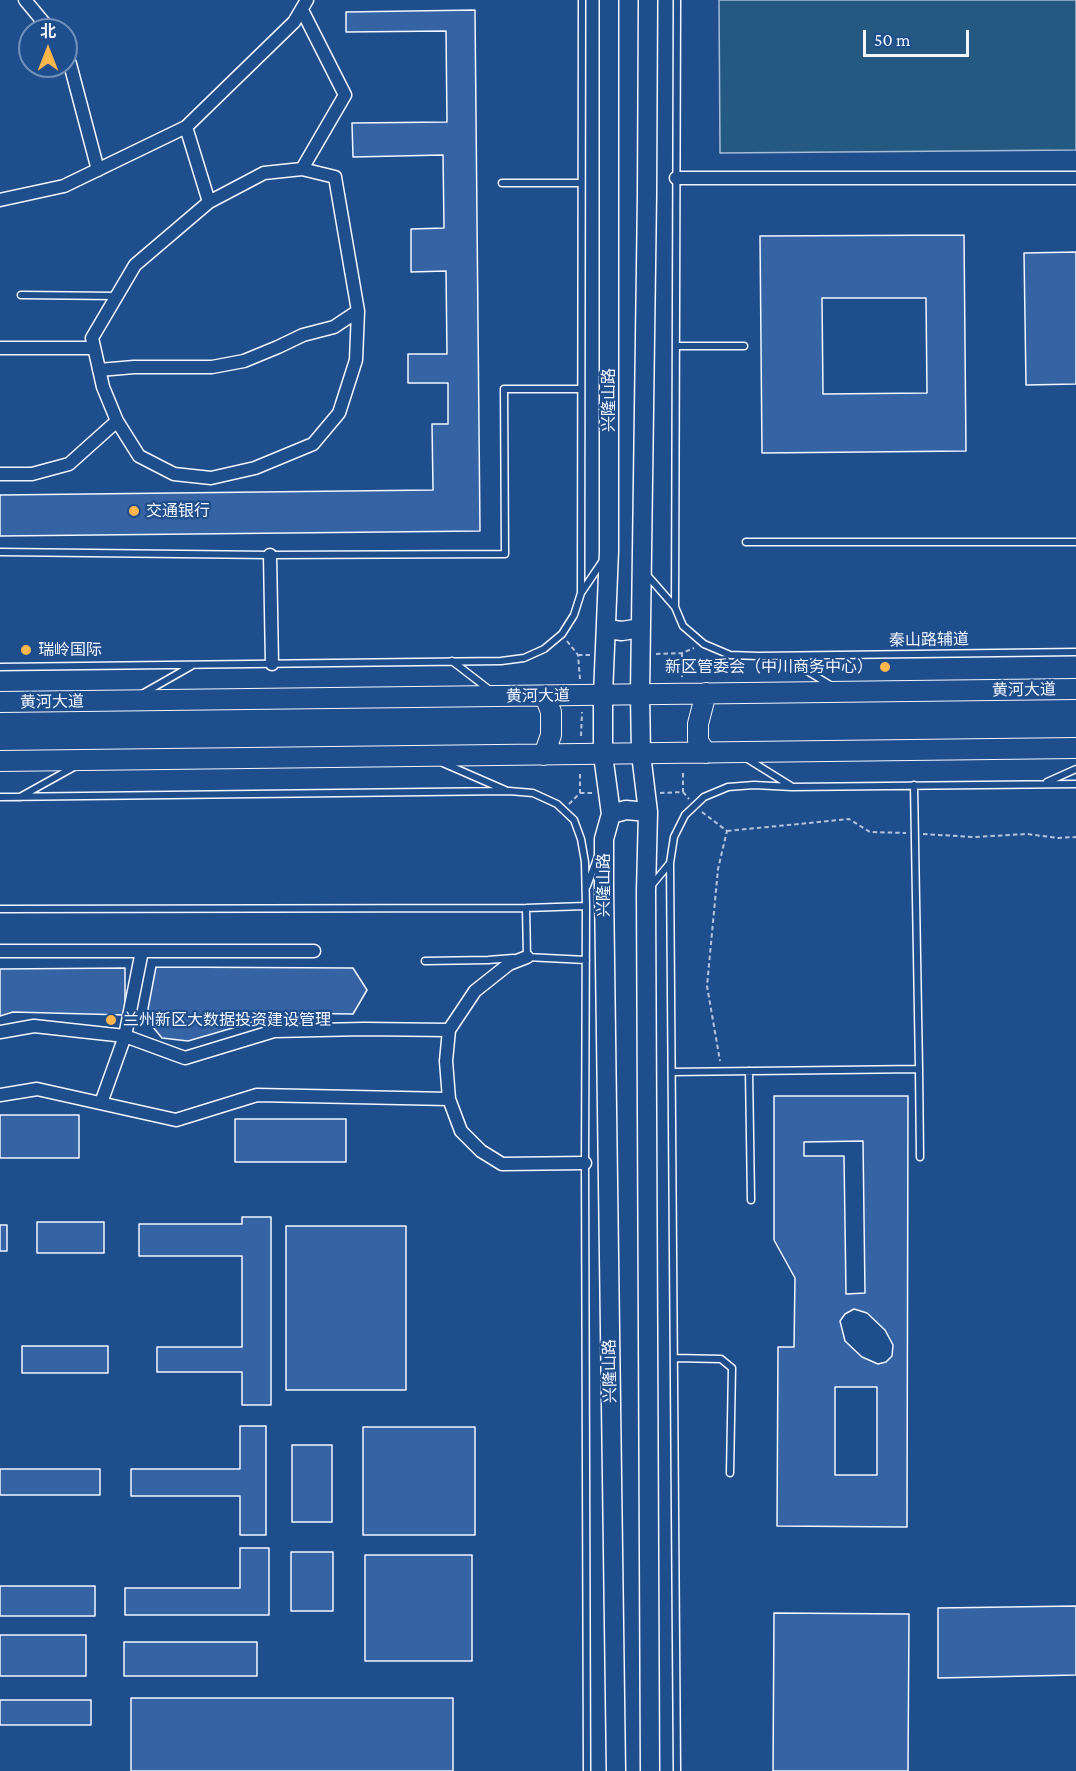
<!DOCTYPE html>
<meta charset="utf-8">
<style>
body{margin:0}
#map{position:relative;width:1076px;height:1771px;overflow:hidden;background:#1f4e8c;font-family:"Crimson Pro","Noto Sans SC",serif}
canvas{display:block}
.north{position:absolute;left:18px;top:18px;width:60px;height:60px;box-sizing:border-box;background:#1f4e8c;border:2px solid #7391ba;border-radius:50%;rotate:0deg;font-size:16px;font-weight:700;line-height:24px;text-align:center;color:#f2f6ff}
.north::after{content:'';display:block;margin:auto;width:21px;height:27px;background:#ffb74d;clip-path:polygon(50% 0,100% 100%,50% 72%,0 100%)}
.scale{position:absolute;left:863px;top:30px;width:106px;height:27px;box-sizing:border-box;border:3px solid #f2f6ff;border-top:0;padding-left:8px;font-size:18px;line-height:21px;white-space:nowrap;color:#f2f6ff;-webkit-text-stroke:4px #1f4e8c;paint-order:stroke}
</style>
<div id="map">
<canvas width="1076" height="1771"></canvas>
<div class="north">北</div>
<div class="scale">50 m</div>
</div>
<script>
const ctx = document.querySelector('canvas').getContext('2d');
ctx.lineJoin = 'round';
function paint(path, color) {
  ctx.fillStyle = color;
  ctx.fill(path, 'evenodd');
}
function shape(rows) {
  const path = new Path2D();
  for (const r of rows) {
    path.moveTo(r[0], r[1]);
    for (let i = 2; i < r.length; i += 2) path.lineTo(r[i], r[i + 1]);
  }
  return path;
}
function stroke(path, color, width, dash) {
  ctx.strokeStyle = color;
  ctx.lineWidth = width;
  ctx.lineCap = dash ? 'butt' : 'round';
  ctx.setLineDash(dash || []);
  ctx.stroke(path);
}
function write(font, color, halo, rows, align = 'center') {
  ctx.font = font + ' "Crimson Pro","Noto Sans SC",serif';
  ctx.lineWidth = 4.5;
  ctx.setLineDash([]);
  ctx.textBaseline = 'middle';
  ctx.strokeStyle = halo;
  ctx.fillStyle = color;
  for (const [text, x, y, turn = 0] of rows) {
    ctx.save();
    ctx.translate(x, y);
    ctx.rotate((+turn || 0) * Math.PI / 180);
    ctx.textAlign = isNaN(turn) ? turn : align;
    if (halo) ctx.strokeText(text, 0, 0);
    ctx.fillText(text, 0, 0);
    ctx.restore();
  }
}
const green = shape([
 [719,0,1076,0,1076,150,720,153,719,0]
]);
paint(green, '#245a82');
stroke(green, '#a8bbd7', 1.5);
const building = shape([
 [475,10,480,531,0,536,0,495,433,490,432,424,448,424,448,383,408,383,408,354,447,354,446,271,411,272,411,229,444,228,443,155,353,157,352,123,447,122,446,31,346,32,346,12,475,10],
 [964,235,966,451,762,453,760,236,964,235],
 [822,298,926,298,927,393,823,394,822,298],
 [1076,252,1076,384,1026,385,1024,253,1076,252],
 [156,967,353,968,367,990,353,1014,284,1013,188,1041,162,1038,152,1026,148,1009,156,967],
 [125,968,125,1015,13,1012,0,1016,0,969,125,968],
 [774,1096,908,1096,907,1527,777,1526,778,1347,794,1347,795,1278,774,1240,774,1096],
 [863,1141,865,1293,846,1294,844,1156,804,1156,804,1142,863,1141],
 [854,1309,867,1313,885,1330,893,1345,892,1356,886,1362,878,1364,862,1357,845,1341,840,1321,845,1314,854,1309],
 [835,1387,877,1387,877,1475,835,1475,835,1387],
 [0,1115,79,1115,79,1158,0,1158,0,1115],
 [235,1119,346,1119,346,1162,235,1162,235,1119],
 [242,1217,271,1217,271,1405,242,1405,242,1372,157,1372,157,1347,242,1347,242,1256,139,1256,139,1224,242,1224,242,1217],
 [37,1222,104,1222,104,1253,37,1253,37,1222],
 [0,1225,7,1225,7,1251,0,1251,0,1225],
 [286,1226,406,1226,406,1390,286,1390,286,1226],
 [22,1346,108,1346,108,1373,22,1373,22,1346],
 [240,1426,266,1426,266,1535,240,1535,240,1496,131,1496,131,1469,240,1469,240,1426],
 [363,1427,475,1427,475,1535,363,1535,363,1427],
 [292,1445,332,1445,332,1522,292,1522,292,1445],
 [0,1469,100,1469,100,1495,0,1495,0,1469],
 [240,1548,269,1548,269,1615,125,1615,125,1588,240,1588,240,1548],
 [291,1552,333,1552,333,1611,291,1611,291,1552],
 [365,1555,472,1555,472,1661,365,1661,365,1555],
 [0,1586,95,1586,95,1616,0,1616,0,1586],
 [1076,1606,1076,1675,938,1678,938,1608,1076,1606],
 [774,1613,909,1614,908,1771,773,1771,774,1613],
 [0,1635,86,1635,86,1676,0,1676,0,1635],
 [124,1642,257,1642,257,1676,124,1676,124,1642],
 [131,1698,453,1698,453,1771,131,1771,131,1698],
 [0,1700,91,1700,91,1725,0,1725,0,1700]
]);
paint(building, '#3563a3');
stroke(building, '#f2f6ff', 1.5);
const lane = shape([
 [502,183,581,183],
 [21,295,117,296],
 [676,346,744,346],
 [746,542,1076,542],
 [0,552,270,555,505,554,504,389,581,389],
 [647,575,675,607,683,626,704,644,730,655,758,656,1076,652],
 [581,593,604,559],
 [675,607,677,0],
 [782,656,832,686],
 [452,661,491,691],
 [0,667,501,661,524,658,544,649,562,634,574,615,581,593,582,0],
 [142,694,193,665],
 [746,758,791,786],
 [443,763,505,790],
 [1047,782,1076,769],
 [0,797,509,791,533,793,557,804,574,820,581,839,585,862,586,906,585,1163,587,1771],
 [20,797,74,767],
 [587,886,598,856],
 [651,886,670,863],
 [526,908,527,957],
 [0,909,526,908,586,906],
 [526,957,586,960],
 [425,961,488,960,513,958],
 [919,1069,920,1157],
 [749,1071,751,1200],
 [672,1072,919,1069,914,785],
 [674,1358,721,1359,732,1368,730,1473],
 [677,1771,670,863,674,837,685,815,704,797,728,787,754,785,792,787,1076,784]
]);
const street = shape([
 [25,0,50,30],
 [302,10,345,95,302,169],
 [66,55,70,64,98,170],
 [186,127,209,202],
 [302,169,335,177,358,311,356,360,339,413,313,444,255,468,211,478,174,474,139,456,117,421,103,387,92,338,135,265,209,202,264,173,302,169],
 [676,178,1076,178],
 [0,200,64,186,186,127,294,22,307,0],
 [0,348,94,348],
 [99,370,134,367,212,367,244,361,278,347,303,335,334,327,358,311],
 [0,474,32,474,69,464,117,421],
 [270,555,272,664],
 [0,951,314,951],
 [527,957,509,964,475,991,449,1030,446,1061,449,1099,461,1131,481,1151,502,1164,585,1163],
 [0,1032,34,1026,125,1036,185,1058,274,1031,364,1029,449,1030],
 [0,1095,37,1089,176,1120,257,1095,449,1099],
 [101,1103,125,1036,142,951]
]);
const secondary = shape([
 [609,0,609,551,603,695,603,755,611,814,604,839,604,888,616,1771],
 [648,0,647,195,640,694,641,754,648,812,646,891,650,1771],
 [606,629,622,631,641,628],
 [611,814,626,810,648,812]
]);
const primary = shape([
 [706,693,698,724,698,741,706,753],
 [0,702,1076,689],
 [544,755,551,735,551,712,545,696],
 [0,761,1076,748]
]);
stroke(lane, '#f2f6ff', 9);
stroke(street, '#f2f6ff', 15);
stroke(secondary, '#f2f6ff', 21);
stroke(primary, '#f2f6ff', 22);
stroke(shape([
 [567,641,578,655,580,679],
 [682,653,682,677],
 [656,654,682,653,694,648],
 [578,655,590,655],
 [581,736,582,712],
 [683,792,689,799],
 [580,793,592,793],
 [660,793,683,792,683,770],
 [569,804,580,793,580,772],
 [702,812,727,831,718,869,707,986,720,1061],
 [727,831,849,819,870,832,906,833],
 [923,834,974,837,1027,834,1058,838,1076,837]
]), '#b3c4dc', 2, [4.5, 3]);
stroke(lane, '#1f4e8c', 6);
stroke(street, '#1f4e8c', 12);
stroke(secondary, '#1f4e8c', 18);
stroke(primary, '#1f4e8c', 20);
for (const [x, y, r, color] of [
 [134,511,6,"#ffb74d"],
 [26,650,6,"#ffb74d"],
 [885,667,6,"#ffb74d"],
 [111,1020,6,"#ffb74d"]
]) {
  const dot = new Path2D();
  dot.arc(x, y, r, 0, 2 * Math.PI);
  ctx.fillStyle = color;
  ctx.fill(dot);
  stroke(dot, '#1f4e8c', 2);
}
write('16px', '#f2f6ff', '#1f4e8c', [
 ["兴隆山路",609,400,-90],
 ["秦山路辅道",929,640,-1],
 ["黄河大道",1024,690,-1],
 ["黄河大道",538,696,-1],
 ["黄河大道",52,702,-1],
 ["兴隆山路",604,885,-90],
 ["兴隆山路",610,1371,-91]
]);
write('16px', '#f2f6ff', '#1f4e8c', [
 ["交通银行",146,511],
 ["瑞岭国际",38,650],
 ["新区管委会（中川商务中心）",873,667,"right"],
 ["兰州新区大数据投资建设管理",123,1020]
], 'left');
</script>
